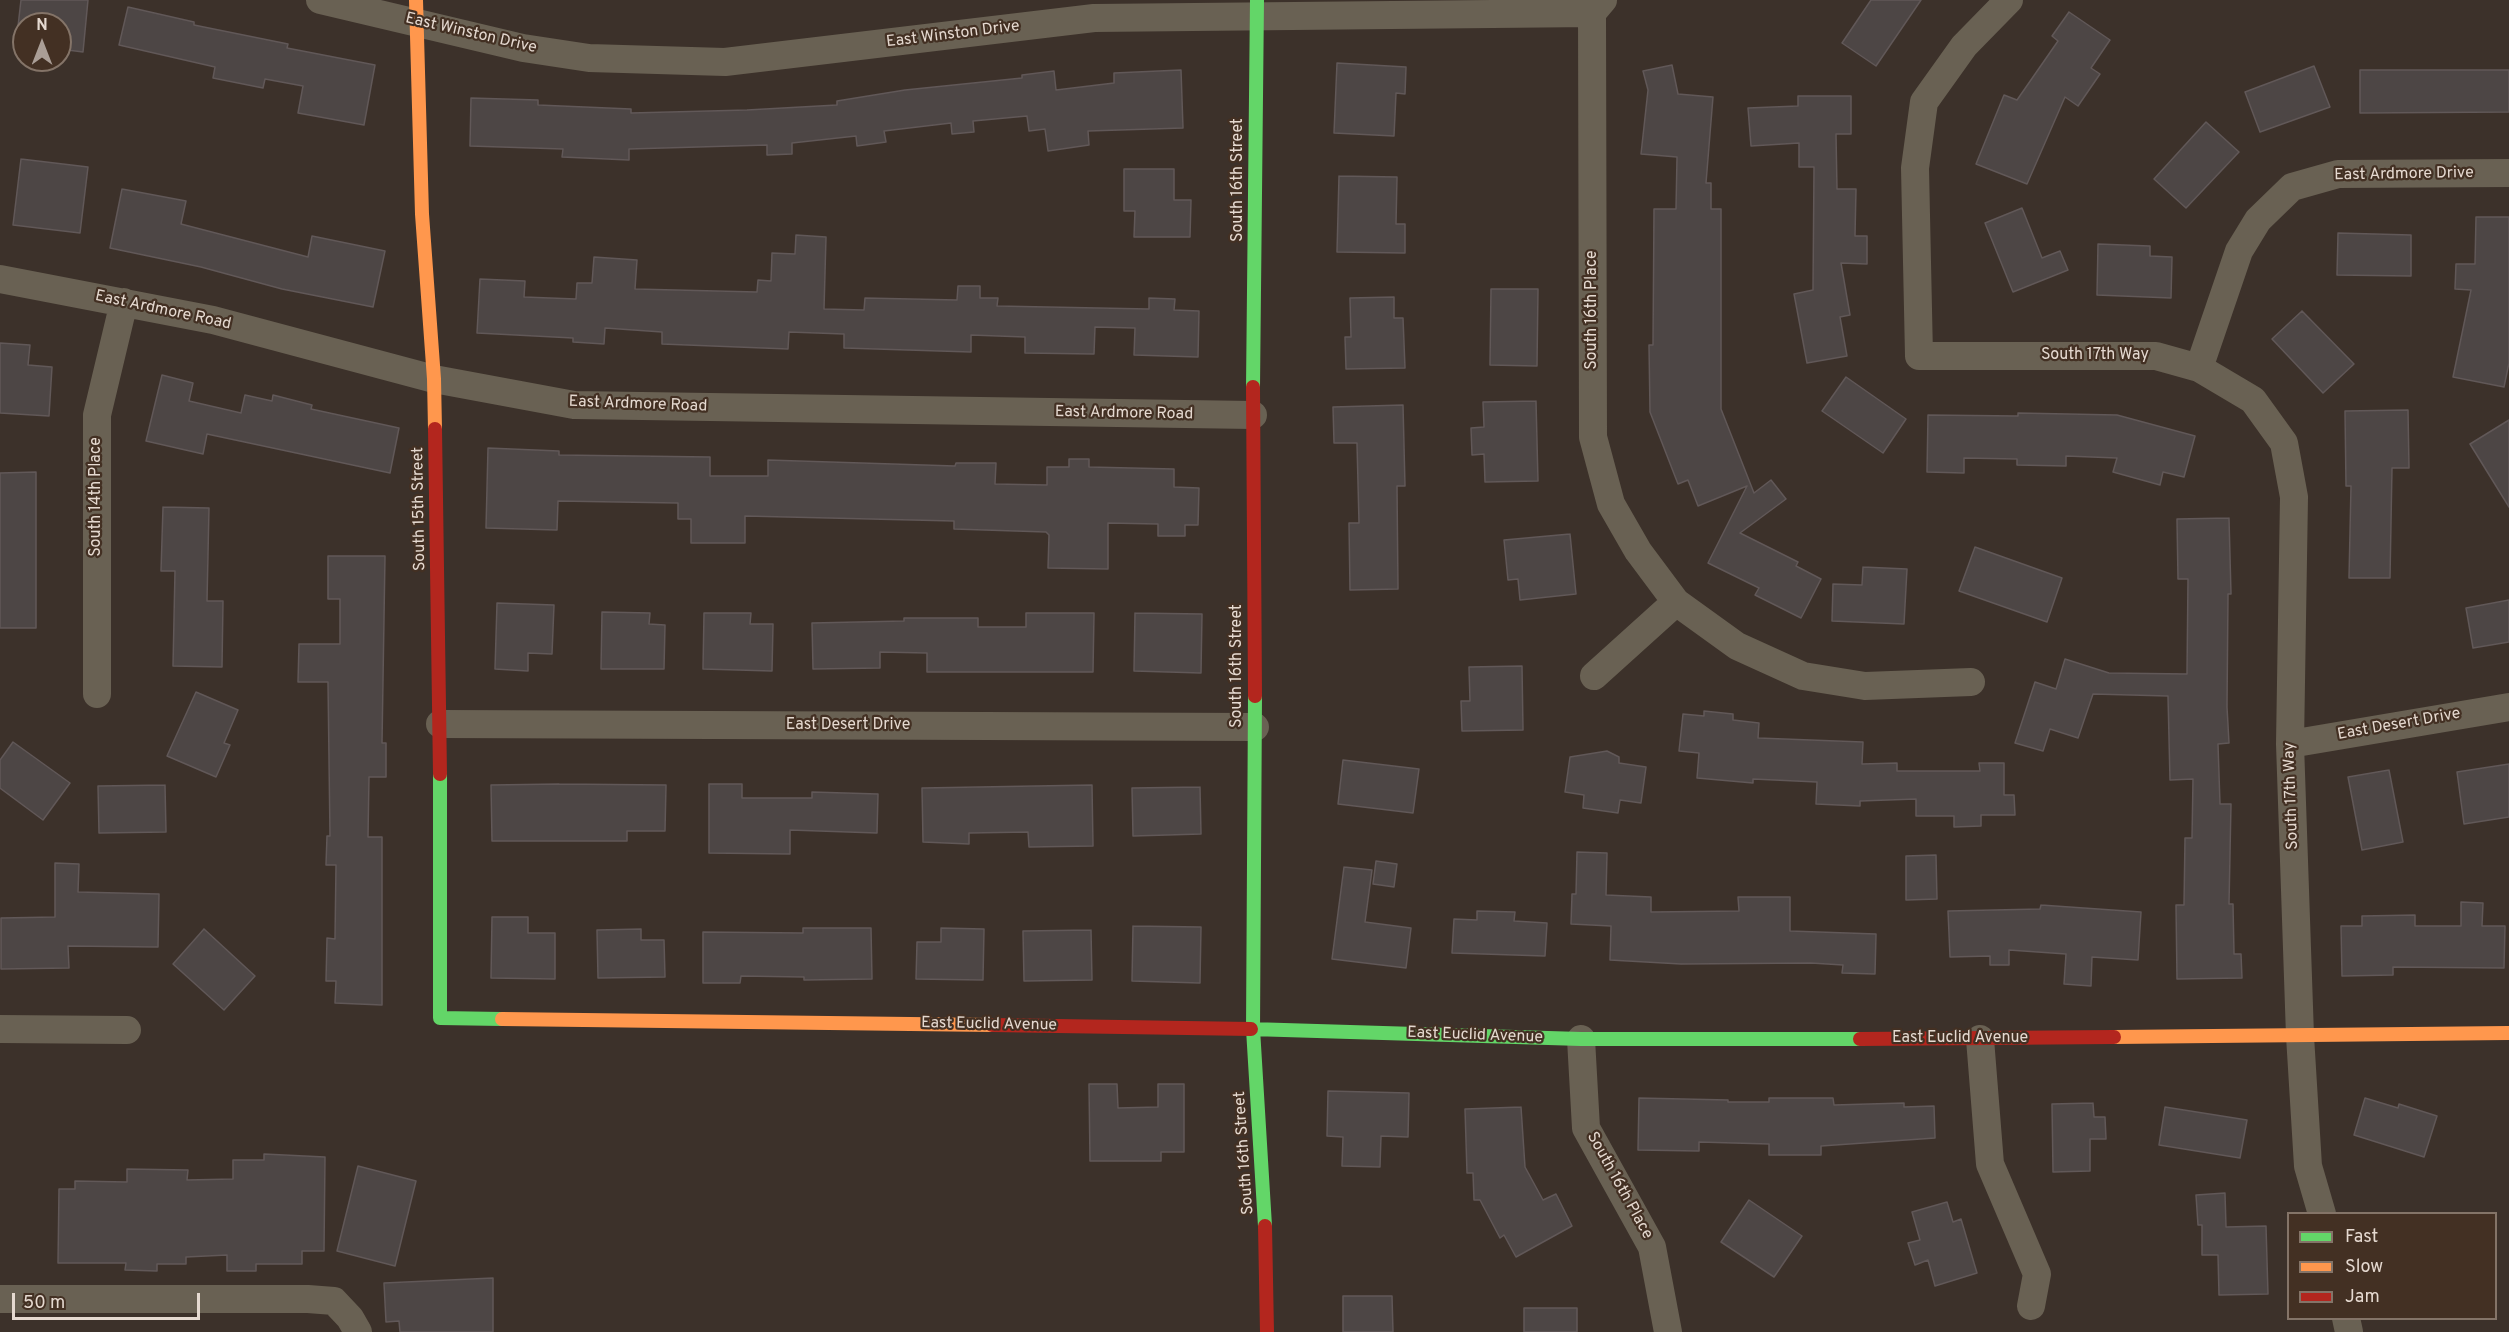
<!DOCTYPE html>
<style>
body{margin:0}
#map{position:relative;width:2509px;height:1332px;overflow:hidden;background:#3c312a;font-family:Overpass,sans-serif}
canvas{display:block}
.legend{position:absolute;left:2287px;top:1212px;width:210px;height:108px;box-sizing:border-box;background:#433023;border:2px solid #847468;margin:0;padding:8px 10px;list-style:none;font-size:18px;color:#e5d9d0}
.legend li{display:flex;align-items:center;gap:12px;height:30px}
.legend b{width:30px;border:2px solid #847468}
.north{position:absolute;left:12px;top:12px;width:60px;height:60px;box-sizing:border-box;background:#433023;border:2px solid #847468;border-radius:50%;rotate:0deg;font-size:16px;font-weight:700;line-height:24px;text-align:center;color:#e5d9d0}
.north::after{content:'';display:block;margin:auto;width:21px;height:27px;background:#aa9e96;clip-path:polygon(50% 0,100% 100%,50% 72%,0 100%)}
.scale{position:absolute;left:12px;top:1293px;width:188px;height:27px;box-sizing:border-box;border:3px solid #e5d9d0;border-top:0;padding-left:8px;font-size:18px;line-height:21px;white-space:nowrap;color:#e5d9d0;-webkit-text-stroke:4px #433023;paint-order:stroke}
</style>
<div id="map">
<canvas width="2509" height="1332"></canvas>
<ul class="legend">
<li><b style="height:8px;background:#63d668"></b>Fast</li>
<li><b style="height:8px;background:#ff974d"></b>Slow</li>
<li><b style="height:8px;background:#b3261e"></b>Jam</li>
</ul>
<div class="north">N</div>
<div class="scale">50 m</div>
</div>
<script>
const ctx = document.querySelector('canvas').getContext('2d');
ctx.lineJoin = 'round';
function paint(path, color) {
  ctx.fillStyle = color;
  ctx.fill(path, 'evenodd');
}
function shape(rows) {
  const path = new Path2D();
  for (const r of rows) {
    path.moveTo(r[0], r[1]);
    for (let i = 2; i < r.length; i += 2) path.lineTo(r[i], r[i + 1]);
  }
  return path;
}
function stroke(path, color, width, dash) {
  ctx.strokeStyle = color;
  ctx.lineWidth = width;
  ctx.lineCap = dash ? 'butt' : 'round';
  ctx.setLineDash(dash || []);
  ctx.stroke(path);
}
function write(font, color, halo, rows, align = 'center') {
  ctx.font = font + ' Overpass,sans-serif';
  ctx.lineWidth = 4.5;
  ctx.setLineDash([]);
  ctx.textBaseline = 'middle';
  ctx.strokeStyle = halo;
  ctx.fillStyle = color;
  for (const [text, x, y, turn = 0] of rows) {
    ctx.save();
    ctx.translate(x, y);
    ctx.rotate((+turn || 0) * Math.PI / 180);
    ctx.textAlign = isNaN(turn) ? turn : align;
    if (halo) ctx.strokeText(text, 0, 0);
    ctx.fillText(text, 0, 0);
    ctx.restore();
  }
}
const building = shape([
 [21,0,88,0,83,52,60,49,60,24,24,24,24,45,16,44,21,0],
 [1871,0,1921,0,1876,66,1842,43,1871,0],
 [128,7,194,22,194,25,288,44,287,48,375,65,364,125,298,113,303,86,265,79,263,88,213,78,215,67,119,45,128,7],
 [2069,12,2110,40,2091,68,2100,74,2078,106,2065,97,2027,184,1976,164,2004,95,2017,100,2058,41,2052,36,2069,12],
 [1337,63,1406,67,1405,94,1396,93,1394,136,1334,133,1337,63],
 [1672,65,1678,94,1713,97,1706,183,1711,183,1711,209,1721,209,1721,409,1754,493,1771,480,1786,499,1740,533,1798,562,1796,566,1821,579,1801,618,1755,595,1759,588,1708,563,1747,486,1698,506,1688,480,1678,484,1650,412,1649,345,1653,345,1654,209,1676,209,1677,157,1641,154,1648,90,1643,71,1672,65],
 [2314,66,2330,107,2260,132,2245,92,2314,66],
 [1181,70,1183,128,1088,131,1089,145,1048,151,1045,129,1029,131,1027,116,973,121,974,132,952,134,951,123,884,131,886,142,857,146,856,136,792,143,792,154,767,155,767,145,629,149,629,160,562,157,563,149,470,146,471,98,538,100,538,105,631,109,631,113,747,110,837,105,837,101,905,90,1022,78,1022,75,1054,71,1056,90,1114,83,1114,73,1181,70],
 [2360,70,2509,70,2509,112,2360,113,2360,70],
 [1798,96,1851,96,1851,134,1836,134,1837,189,1856,189,1855,236,1867,236,1867,264,1841,263,1850,315,1840,317,1847,356,1807,363,1794,294,1813,290,1814,167,1799,167,1799,143,1751,146,1748,108,1798,106,1798,96],
 [2206,122,2239,152,2186,208,2154,179,2206,122],
 [21,159,88,167,80,233,13,225,21,159],
 [1124,169,1174,169,1174,200,1191,200,1190,237,1134,237,1135,211,1124,211,1124,169],
 [1339,176,1397,177,1396,224,1405,224,1405,253,1337,252,1339,176],
 [122,189,186,201,181,224,308,257,312,236,385,251,373,307,282,289,201,267,110,248,122,189],
 [2022,208,2042,258,2060,251,2068,270,2013,292,1985,223,2022,208],
 [2476,217,2509,217,2509,363,2504,387,2453,377,2471,290,2455,289,2456,264,2475,264,2476,217],
 [2338,233,2411,235,2411,276,2337,275,2338,233],
 [796,235,826,237,824,309,864,310,865,298,957,300,958,286,980,286,980,298,998,298,997,306,1149,309,1149,298,1175,299,1174,310,1199,311,1198,357,1134,355,1135,328,1095,327,1094,354,1025,353,1025,337,971,335,971,352,844,348,844,334,789,332,788,349,662,344,662,332,605,328,604,344,573,342,573,338,477,333,480,279,525,281,524,297,576,299,577,283,592,283,594,257,637,260,635,289,757,292,758,280,771,281,772,253,795,254,796,235],
 [2098,244,2150,246,2150,256,2172,257,2171,298,2097,295,2098,244],
 [1491,289,1538,289,1537,366,1490,365,1491,289],
 [1394,297,1394,318,1403,318,1405,368,1346,369,1345,337,1351,337,1350,298,1394,297],
 [2302,311,2354,364,2323,393,2272,339,2302,311],
 [0,343,30,345,28,365,52,367,49,416,0,413,0,343],
 [162,375,193,383,189,401,241,413,245,395,272,401,273,395,312,405,311,409,399,428,390,473,207,434,203,454,146,441,162,375],
 [1846,377,1906,419,1883,453,1822,411,1846,377],
 [1536,401,1538,481,1485,482,1484,454,1472,455,1471,428,1484,427,1483,402,1536,401],
 [1403,405,1405,486,1397,486,1398,589,1350,590,1349,523,1359,523,1357,443,1334,443,1333,407,1403,405],
 [2408,410,2409,468,2392,468,2390,578,2349,578,2351,486,2346,486,2345,411,2408,410],
 [2018,413,2117,415,2195,436,2184,477,2163,472,2160,485,2113,472,2117,458,2066,456,2066,466,2017,465,2017,459,1964,458,1964,473,1927,472,1928,415,2018,416,2018,413],
 [2509,420,2509,507,2470,444,2509,420],
 [488,448,559,451,559,455,710,457,710,476,768,476,768,460,955,466,956,463,996,463,995,484,1047,485,1047,467,1069,467,1069,459,1089,459,1089,467,1174,469,1174,487,1199,488,1198,525,1185,525,1185,536,1158,536,1158,524,1108,523,1108,569,1048,568,1049,535,1046,532,954,529,954,521,745,516,745,543,691,543,691,519,678,519,678,503,558,501,557,530,486,528,488,448],
 [36,472,36,628,0,628,0,473,36,472],
 [163,507,209,508,207,601,223,601,222,667,173,666,175,571,161,571,163,507],
 [2229,518,2231,594,2228,594,2227,707,2229,743,2218,744,2220,804,2231,804,2229,904,2233,904,2234,954,2241,954,2242,978,2177,979,2176,905,2184,905,2185,838,2192,838,2193,779,2170,780,2168,696,2093,694,2078,738,2050,729,2043,751,2015,743,2035,682,2056,689,2065,659,2109,673,2187,674,2188,579,2178,579,2177,519,2229,518],
 [1570,534,1576,594,1520,600,1518,579,1508,580,1504,540,1570,534],
 [1975,547,2062,578,2047,622,1959,591,1975,547],
 [328,556,385,556,382,743,386,743,386,777,369,777,368,837,382,837,382,1005,335,1003,336,981,326,981,327,938,335,939,336,865,326,865,327,836,330,836,328,682,298,682,299,644,340,644,340,599,328,599,328,556],
 [1863,567,1907,569,1904,624,1832,621,1833,584,1862,585,1863,567],
 [2509,600,2509,642,2473,648,2466,608,2509,600],
 [497,603,554,605,552,654,528,653,528,671,495,669,497,603],
 [602,612,650,613,649,624,665,625,664,669,601,669,602,612],
 [704,613,751,613,750,624,773,624,772,671,703,669,704,613],
 [1026,613,1094,613,1093,672,927,672,927,653,880,652,880,668,813,669,812,623,904,621,904,618,978,618,978,627,1026,627,1026,613],
 [1135,613,1202,614,1201,673,1134,671,1135,613],
 [1522,666,1523,730,1462,731,1461,701,1470,701,1469,667,1522,666],
 [196,692,238,710,224,743,230,745,216,777,167,756,196,692],
 [1704,711,1733,714,1733,720,1759,723,1758,738,1863,742,1862,764,1897,763,1897,771,1980,771,1979,763,2004,763,2004,795,2014,795,2015,815,1981,815,1981,826,1954,827,1954,816,1916,816,1916,799,1860,801,1860,806,1816,804,1817,782,1753,779,1753,783,1697,778,1699,753,1679,751,1683,714,1704,716,1704,711],
 [13,742,70,783,43,820,0,788,0,760,13,742],
 [1607,751,1619,757,1619,763,1646,767,1641,803,1620,800,1618,813,1583,808,1584,795,1565,792,1570,757,1607,751],
 [1343,760,1419,769,1413,813,1338,804,1343,760],
 [2509,764,2509,817,2464,824,2457,772,2509,764],
 [2389,770,2403,842,2362,850,2348,777,2389,770],
 [559,784,666,785,665,831,627,831,627,841,492,841,491,785,559,784],
 [709,784,742,784,742,798,812,798,812,792,878,794,877,833,790,830,790,854,709,853,709,784],
 [165,785,166,832,99,833,98,786,165,785],
 [1092,785,1093,846,1029,847,1028,832,969,833,969,844,923,842,922,788,1092,785],
 [1200,787,1201,834,1133,836,1132,788,1200,787],
 [1577,852,1607,853,1606,895,1651,897,1651,912,1739,911,1738,897,1790,897,1790,931,1876,934,1875,974,1842,973,1843,965,1811,963,1681,964,1610,960,1611,926,1571,924,1572,894,1576,894,1577,852],
 [1936,855,1937,899,1906,900,1906,856,1936,855],
 [1376,861,1397,864,1394,887,1373,884,1376,861],
 [55,863,79,864,78,892,159,894,158,947,68,946,69,968,1,969,1,918,55,917,55,863],
 [1344,867,1372,870,1365,922,1411,928,1406,968,1332,959,1344,867],
 [2461,902,2483,903,2482,926,2505,926,2504,968,2393,967,2393,975,2342,976,2341,926,2362,926,2362,916,2415,915,2415,926,2461,926,2461,902],
 [2041,905,2141,912,2138,960,2092,957,2091,986,2064,984,2066,954,2009,950,2009,965,1990,965,1990,956,1950,957,1948,911,2040,909,2041,905],
 [1477,911,1515,912,1514,921,1547,923,1545,956,1452,953,1454,919,1477,920,1477,911],
 [492,917,528,917,528,933,555,933,555,979,491,978,492,917],
 [1133,926,1201,927,1200,983,1132,981,1133,926],
 [803,928,871,928,872,979,804,980,804,977,741,976,740,983,703,983,703,932,803,933,803,928],
 [941,928,984,929,983,980,916,979,917,942,941,942,941,928],
 [204,929,255,976,224,1010,173,964,204,929],
 [641,929,641,940,664,940,665,977,598,978,597,930,641,929],
 [1091,930,1092,980,1024,981,1023,931,1091,930],
 [1089,1084,1117,1084,1118,1108,1158,1107,1158,1084,1184,1084,1184,1152,1161,1152,1161,1161,1090,1161,1089,1084],
 [1328,1091,1409,1093,1408,1137,1381,1136,1380,1167,1342,1166,1343,1137,1327,1136,1328,1091],
 [1639,1098,1728,1100,1728,1102,1769,1102,1769,1098,1833,1098,1834,1105,1904,1103,1904,1107,1934,1106,1935,1138,1821,1146,1821,1155,1769,1155,1769,1144,1699,1142,1699,1151,1638,1150,1639,1098],
 [2365,1098,2398,1108,2399,1104,2437,1116,2424,1157,2354,1135,2365,1098],
 [2093,1103,2094,1117,2105,1117,2106,1139,2090,1139,2090,1171,2053,1172,2052,1104,2093,1103],
 [1521,1107,1525,1167,1543,1200,1556,1194,1572,1226,1516,1257,1504,1235,1500,1238,1480,1200,1474,1200,1473,1173,1467,1173,1465,1109,1521,1107],
 [2165,1107,2247,1120,2240,1158,2159,1145,2165,1107],
 [264,1154,325,1157,324,1251,302,1251,302,1264,256,1264,256,1271,227,1271,227,1255,186,1257,186,1264,157,1264,157,1271,125,1270,126,1263,58,1263,59,1189,75,1189,75,1181,127,1182,127,1169,188,1170,187,1180,233,1179,233,1160,264,1160,264,1154],
 [358,1166,416,1181,395,1266,337,1251,358,1166],
 [2225,1193,2226,1227,2266,1226,2268,1294,2219,1295,2218,1255,2202,1255,2202,1225,2198,1225,2196,1195,2225,1193],
 [1749,1200,1802,1236,1774,1277,1721,1242,1749,1200],
 [1947,1202,1953,1222,1961,1219,1977,1273,1935,1286,1928,1260,1915,1265,1908,1243,1920,1240,1912,1212,1947,1202],
 [493,1278,493,1332,400,1332,399,1321,386,1322,384,1283,493,1278],
 [1343,1296,1392,1296,1393,1332,1343,1332,1343,1296],
 [1524,1308,1577,1308,1577,1332,1524,1332,1524,1308]
]);
paint(building, '#4d4645');
stroke(building, '#615858', 1.5);
stroke(shape([
 [320,0,523,48,589,58,725,62,1094,18,1592,13],
 [1603,0,1592,13,1593,437,1611,504,1638,551,1676,602,1737,646,1803,676,1865,686,1971,682],
 [2009,0,1964,46,1924,102,1915,168,1919,356,2156,356,2199,368,2253,400,2284,443,2294,497,2290,744,2300,1036,2308,1166,2322,1214],
 [0,279,213,320,434,379,574,405,1253,415],
 [2199,368,2239,251,2258,220,2292,187,2338,174,2509,173],
 [1594,676,1676,602],
 [97,694,97,415,124,302],
 [440,724,1255,727],
 [2290,744,2509,707],
 [0,1029,127,1030],
 [1581,1039,1586,1128,1652,1247,1668,1332],
 [1980,1039,1990,1164,2037,1274,2031,1306],
 [0,1299,308,1299,334,1301,350,1318,358,1332],
 [2346,1318,2349,1332]
]), '#696153', 28);
stroke(shape([
 [1253,387,1257,0],
 [1255,696,1253,1029,1265,1226],
 [440,774,440,1018,502,1019],
 [1251,1029,1581,1039,1860,1039]
]), '#63d668', 14);
stroke(shape([
 [416,0,422,214,434,379,435,429],
 [502,1019,992,1025],
 [2114,1037,2509,1033]
]), '#ff974d', 14);
stroke(shape([
 [1253,387,1255,696],
 [435,429,440,774],
 [992,1025,1251,1029],
 [1860,1039,2114,1037],
 [1265,1226,1267,1332]
]), '#b3261e', 14);
write('16px', '#e5d9d0', '#433023', [
 ["East Winston Drive",471,34,13],
 ["East Winston Drive",953,35,-7],
 ["East Ardmore Drive",2404,175,-1],
 ["South 16th Street",1239,180,-90],
 ["South 16th Place",1593,310,-90],
 ["East Ardmore Road",163,311,12],
 ["South 17th Way",2095,356],
 ["East Ardmore Road",638,405,2],
 ["East Ardmore Road",1124,414,1],
 ["South 14th Place",97,497,-90],
 ["South 15th Street",420,509,-91],
 ["South 16th Street",1238,666,-90],
 ["East Desert Drive",2399,725,-10],
 ["East Desert Drive",848,726],
 ["South 17th Way",2292,796,-92],
 ["East Euclid Avenue",989,1025,1],
 ["East Euclid Avenue",1475,1036,2],
 ["East Euclid Avenue",1960,1039],
 ["South 16th Street",1245,1153,-94],
 ["South 16th Place",1619,1186,61]
]);
</script>
